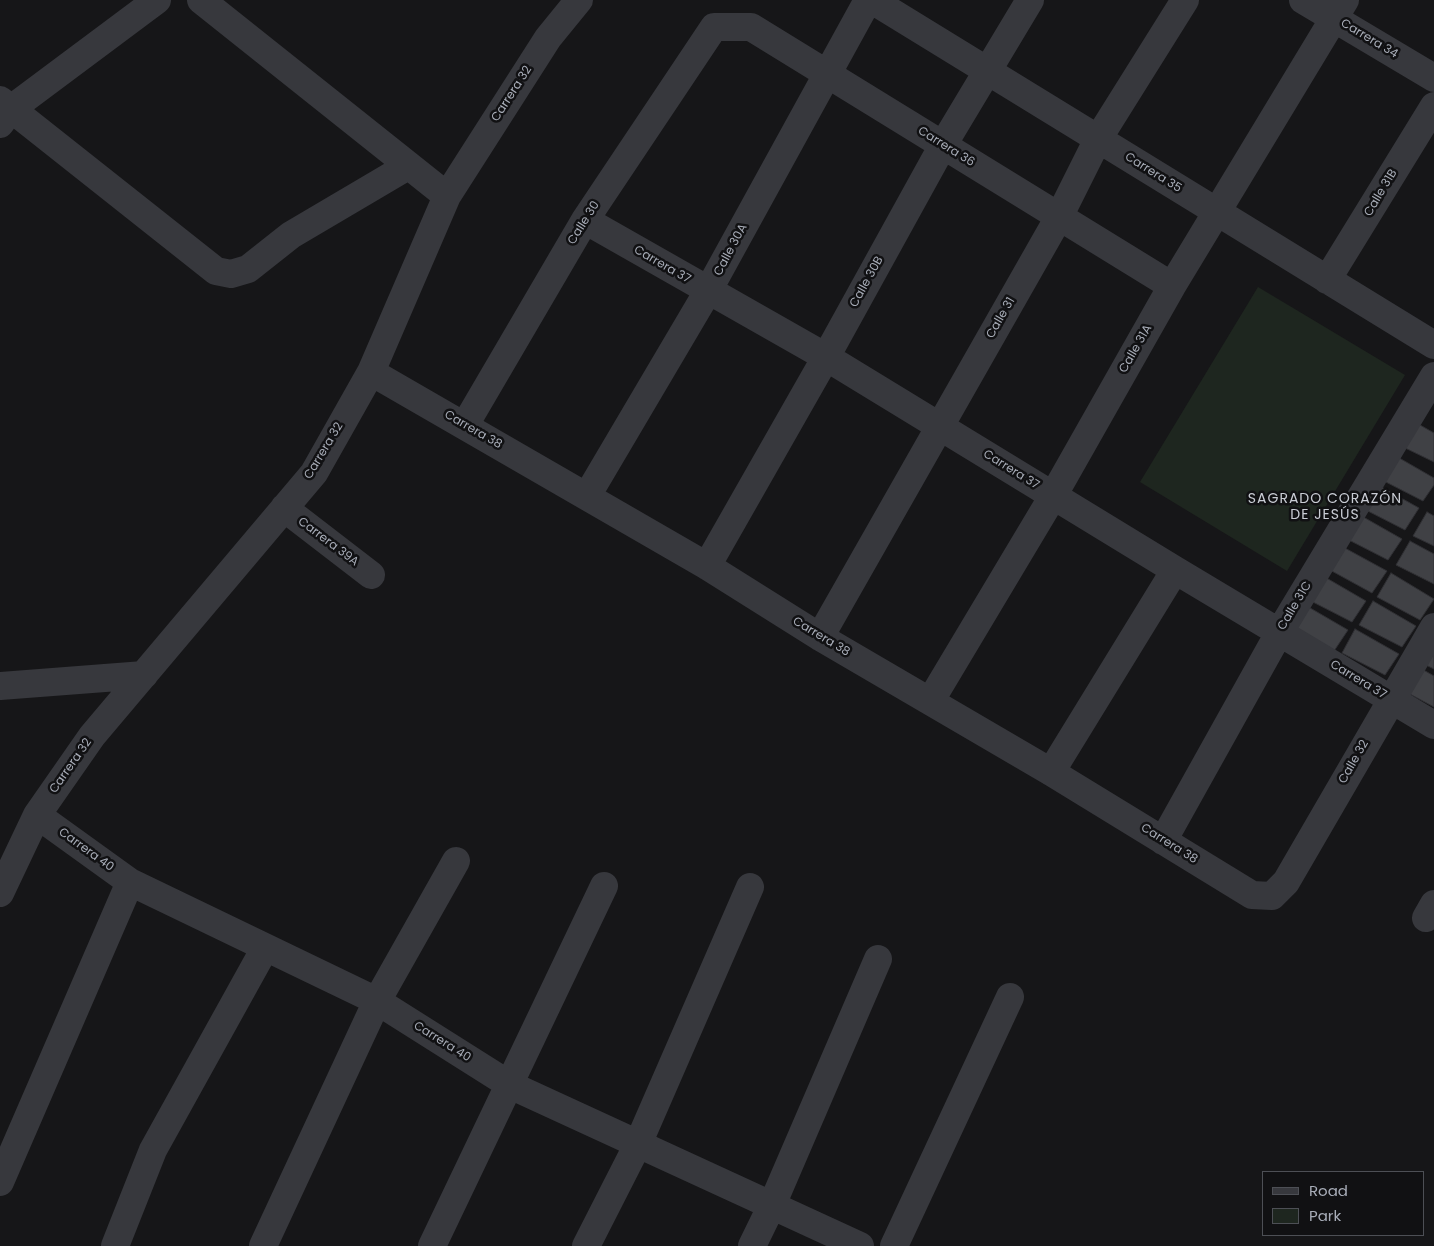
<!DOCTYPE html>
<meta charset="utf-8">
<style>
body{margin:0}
#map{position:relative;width:1434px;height:1246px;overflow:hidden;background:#161618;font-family:Poppins,sans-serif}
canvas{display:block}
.legend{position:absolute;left:1262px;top:1171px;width:162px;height:65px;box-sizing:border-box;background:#111113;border:1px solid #4d4f55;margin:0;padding:6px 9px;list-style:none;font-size:15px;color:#a8adb8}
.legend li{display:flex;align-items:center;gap:10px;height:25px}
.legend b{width:25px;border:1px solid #4d4f55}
</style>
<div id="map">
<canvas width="1434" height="1246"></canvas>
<ul class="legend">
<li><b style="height:6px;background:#37383d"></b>Road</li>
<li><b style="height:14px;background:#1e261f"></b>Park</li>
</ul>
</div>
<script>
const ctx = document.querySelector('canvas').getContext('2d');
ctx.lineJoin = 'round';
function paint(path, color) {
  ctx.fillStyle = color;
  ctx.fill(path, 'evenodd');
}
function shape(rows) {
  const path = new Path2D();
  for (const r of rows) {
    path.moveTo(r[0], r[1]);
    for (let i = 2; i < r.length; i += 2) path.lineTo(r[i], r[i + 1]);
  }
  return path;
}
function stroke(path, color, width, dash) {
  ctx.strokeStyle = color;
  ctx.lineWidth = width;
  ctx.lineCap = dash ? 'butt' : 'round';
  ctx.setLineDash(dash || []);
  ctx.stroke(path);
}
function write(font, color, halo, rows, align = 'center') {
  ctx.font = font + ' Poppins,sans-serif';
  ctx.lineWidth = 5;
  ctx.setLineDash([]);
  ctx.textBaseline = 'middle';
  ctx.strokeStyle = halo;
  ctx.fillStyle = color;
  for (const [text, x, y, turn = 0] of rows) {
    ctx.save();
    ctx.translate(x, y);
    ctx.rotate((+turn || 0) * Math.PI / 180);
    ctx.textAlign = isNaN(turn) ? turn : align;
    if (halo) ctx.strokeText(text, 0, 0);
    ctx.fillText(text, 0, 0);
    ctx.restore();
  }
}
paint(shape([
 [1258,287,1405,375,1287,571,1140,482]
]), '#1e261f');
const building = shape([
 [1413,421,1434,433,1434,462,1399,445,1413,421],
 [1394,455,1434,478,1434,485,1423,501,1380,479,1394,455],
 [1376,484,1419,508,1405,530,1362,508,1376,484],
 [1427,512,1434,516,1434,546,1413,536,1427,512],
 [1358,514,1402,539,1388,560,1345,538,1358,514],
 [1410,541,1434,554,1434,584,1396,565,1410,541],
 [1343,547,1387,571,1372,593,1330,570,1343,547],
 [1391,573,1434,599,1420,620,1377,597,1391,573],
 [1323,576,1366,601,1352,622,1309,600,1323,576],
 [1373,601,1416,626,1402,647,1359,625,1373,601],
 [1305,605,1348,630,1334,651,1292,629,1305,605],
 [1355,629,1399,654,1385,675,1342,653,1355,629],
 [1434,644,1434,669,1422,663,1434,644],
 [1420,668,1434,676,1434,707,1406,692,1420,668]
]);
paint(building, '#404145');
stroke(building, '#303034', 1);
stroke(shape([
 [201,0,447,196],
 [872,0,1434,345],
 [1303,0,1434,78],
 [0,100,216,271,231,274,248,269,291,235,408,166],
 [0,124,11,109,157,0],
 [585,220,826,357,1175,570,1434,725],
 [1327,280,1434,106],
 [371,372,707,566,820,637,1051,772,1252,895,1272,896,1286,882,1434,627],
 [465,425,585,220,714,27,751,27,1172,286],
 [587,496,708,291,868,0],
 [284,508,371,575],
 [707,566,826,357,943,145,1030,0],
 [820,637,1059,217,1098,139,1185,0],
 [0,686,144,675],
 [931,700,1053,496,1172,286,1345,0],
 [1051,772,1175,570],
 [37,815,130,882,377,1001,510,1085,860,1246],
 [1163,841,1279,633,1434,376],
 [0,893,37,815,92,736,314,473,371,372,447,196,548,38,579,0],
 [1426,918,1434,904],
 [0,1182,130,882],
 [115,1246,153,1150,265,948],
 [263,1246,377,1001,456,861],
 [432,1246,604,886],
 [586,1246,638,1144,750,887],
 [752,1246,772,1205,878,959],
 [894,1246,1010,997]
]), '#37383d', 28);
write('12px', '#a8adb8', '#111113', [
 ["Carrera 34",1369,39,31],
 ["Carrera 32",512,94,-57],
 ["Carrera 36",946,147,32],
 ["Carrera 35",1153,173,32],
 ["Calle 31B",1381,193,-59],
 ["Calle 30",584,223,-58],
 ["Calle 30A",731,250,-62],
 ["Carrera 37",662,265,30],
 ["Calle 30B",867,282,-61],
 ["Calle 31",1001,318,-60],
 ["Calle 31A",1136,349,-60],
 ["Carrera 38",473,430,30],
 ["Carrera 32",324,451,-59],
 ["Carrera 37",1011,470,32],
 ["Carrera 39A",328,542,37],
 ["Calle 31C",1295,606,-59],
 ["Carrera 38",821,637,31],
 ["Carrera 37",1358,680,31],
 ["Calle 32",1354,762,-60],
 ["Carrera 32",71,766,-55],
 ["Carrera 38",1169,844,32],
 ["Carrera 40",86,850,36],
 ["Carrera 40",442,1042,32]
]);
ctx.letterSpacing = '1px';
write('14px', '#c9ccd4', '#111113', [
 ["SAGRADO CORAZÓN",1325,499],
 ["DE JESÚS",1325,515]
]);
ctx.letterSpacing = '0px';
</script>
